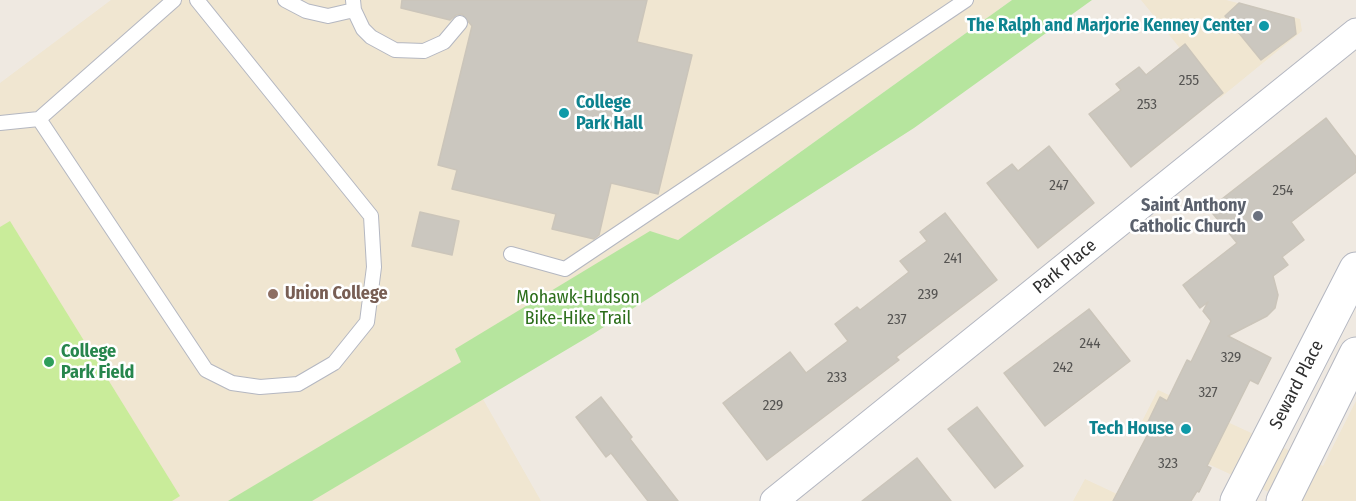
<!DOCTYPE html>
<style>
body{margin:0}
canvas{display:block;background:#efe9e1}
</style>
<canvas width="1356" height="501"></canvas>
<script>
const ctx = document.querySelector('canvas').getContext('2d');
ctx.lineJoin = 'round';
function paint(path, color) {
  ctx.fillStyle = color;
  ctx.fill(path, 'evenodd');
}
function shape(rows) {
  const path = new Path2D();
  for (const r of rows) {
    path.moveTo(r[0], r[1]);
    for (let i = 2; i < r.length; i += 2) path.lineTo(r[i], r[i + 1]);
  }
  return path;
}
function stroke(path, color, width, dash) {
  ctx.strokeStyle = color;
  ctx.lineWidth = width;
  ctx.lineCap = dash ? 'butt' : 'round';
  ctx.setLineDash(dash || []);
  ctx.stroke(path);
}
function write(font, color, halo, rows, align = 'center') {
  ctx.font = font + ' "Fira Sans Condensed",sans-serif';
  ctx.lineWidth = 5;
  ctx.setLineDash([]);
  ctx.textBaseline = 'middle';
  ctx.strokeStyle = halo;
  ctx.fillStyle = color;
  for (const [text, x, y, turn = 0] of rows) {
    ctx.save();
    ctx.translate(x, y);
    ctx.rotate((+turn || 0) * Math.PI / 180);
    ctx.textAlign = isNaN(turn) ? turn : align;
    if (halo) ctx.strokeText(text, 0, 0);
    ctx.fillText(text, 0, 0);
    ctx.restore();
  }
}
paint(shape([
 [111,0,1012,0,678,240,455,350,541,501,0,501,0,83],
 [1141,0,1226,0,1300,19,1302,31,1220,98],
 [1158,390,1323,466,1356,401,1356,501,1288,501,1137,431],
 [1085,479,1132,501,1073,501]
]), '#f0e6d1');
paint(shape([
 [1012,0,1092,0,914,128,593,334,312,501,228,501,461,362,455,349,650,231,678,240]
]), '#b6e59e');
paint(shape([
 [10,221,180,496,172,501,0,501,0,227]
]), '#c9ec9a');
const building = shape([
 [402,0,647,0,637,42,692,55,658,194,611,183,599,235,594,239,552,229,556,214,452,189,457,170,438,165,472,26,462,14,456,15,450,20,401,8,402,0],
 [1239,3,1294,18,1296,34,1261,60,1225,16,1239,3],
 [1185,44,1223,93,1131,167,1089,114,1121,90,1116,84,1139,67,1146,75,1185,44],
 [1326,118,1356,157,1356,172,1291,222,1304,240,1282,257,1288,265,1273,276,1278,295,1275,308,1267,316,1228,336,1271,358,1258,384,1250,380,1207,466,1211,468,1199,492,1197,491,1191,501,1113,501,1150,430,1145,428,1160,397,1167,401,1187,360,1191,362,1211,321,1203,311,1208,302,1200,308,1183,285,1237,243,1209,209,1326,118],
 [1049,146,1094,203,1038,248,987,183,1012,164,1018,171,1049,146],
 [420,212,459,221,452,255,412,246,420,212],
 [945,213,997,280,896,357,899,360,767,460,723,403,790,352,806,373,848,341,835,324,857,307,860,310,909,272,900,261,927,241,920,232,945,213],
 [1089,309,1130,361,1045,426,1004,373,1089,309],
 [601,397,632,437,630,439,678,501,648,501,611,453,606,457,576,417,601,397],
 [977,407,1023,466,995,488,948,429,977,407],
 [917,458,951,501,862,501,917,458]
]);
paint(building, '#cbc7bf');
stroke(building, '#cbc5ba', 1.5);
const lane = shape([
 [285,0,306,11,328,16,354,10],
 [353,0,354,10,363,29,371,37,395,50,424,51,444,42,460,23],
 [39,119,206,370,232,383,260,387,298,384,334,363,367,322,374,267,371,216,197,0],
 [0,123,39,119,174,0],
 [511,254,565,269,966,0]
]);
const street = shape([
 [774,501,1356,32]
]);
const secondary = shape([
 [1237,501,1356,269],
 [1283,501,1356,354]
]);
stroke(lane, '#b4b7c1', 16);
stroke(street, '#b4b7c1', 29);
stroke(secondary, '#b4b7c1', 35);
stroke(lane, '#fff', 14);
stroke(street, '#fff', 27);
stroke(secondary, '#fff', 33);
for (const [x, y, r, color] of [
 [1264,26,6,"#0f9aa8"],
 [564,113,6,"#0f9aa8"],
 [1258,216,6,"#6b7280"],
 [273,294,6,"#8d6e63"],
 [49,362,6,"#2e9e5b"],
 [1186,429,6,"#0f9aa8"]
]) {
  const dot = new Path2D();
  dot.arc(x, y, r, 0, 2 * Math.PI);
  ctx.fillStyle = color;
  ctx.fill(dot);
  stroke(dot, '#fff', 2);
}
write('15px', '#555452', null, [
 ["255",1189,81],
 ["253",1147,105],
 ["247",1059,186],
 ["254",1283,191],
 ["241",953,259],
 ["239",928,295],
 ["237",897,320],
 ["244",1090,344],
 ["329",1231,358],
 ["242",1063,368],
 ["233",837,378],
 ["327",1208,393],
 ["229",773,406],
 ["323",1168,464]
]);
write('bold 18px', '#0d838f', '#fff', [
 ["The Ralph and Marjorie Kenney Center",1252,26],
 ["College",576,103,"left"],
 ["Park Hall",576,124,"left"],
 ["Tech House",1174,429]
], 'right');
write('bold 18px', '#5b616d', '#fff', [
 ["Saint Anthony",1246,206],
 ["Catholic Church",1246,227]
], 'right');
write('18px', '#2e2e2e', '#fff', [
 ["Park Place",1065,267,-39],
 ["Seward Place",1297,385,-63]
]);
write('bold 18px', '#785e54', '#fff', [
 ["Union College",285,294]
], 'left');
write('18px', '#2c6e1b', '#fff', [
 ["Mohawk-Hudson",578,298],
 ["Bike-Hike Trail",578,319]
]);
write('bold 18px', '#27864d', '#fff', [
 ["College",61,352],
 ["Park Field",61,373]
], 'left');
</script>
